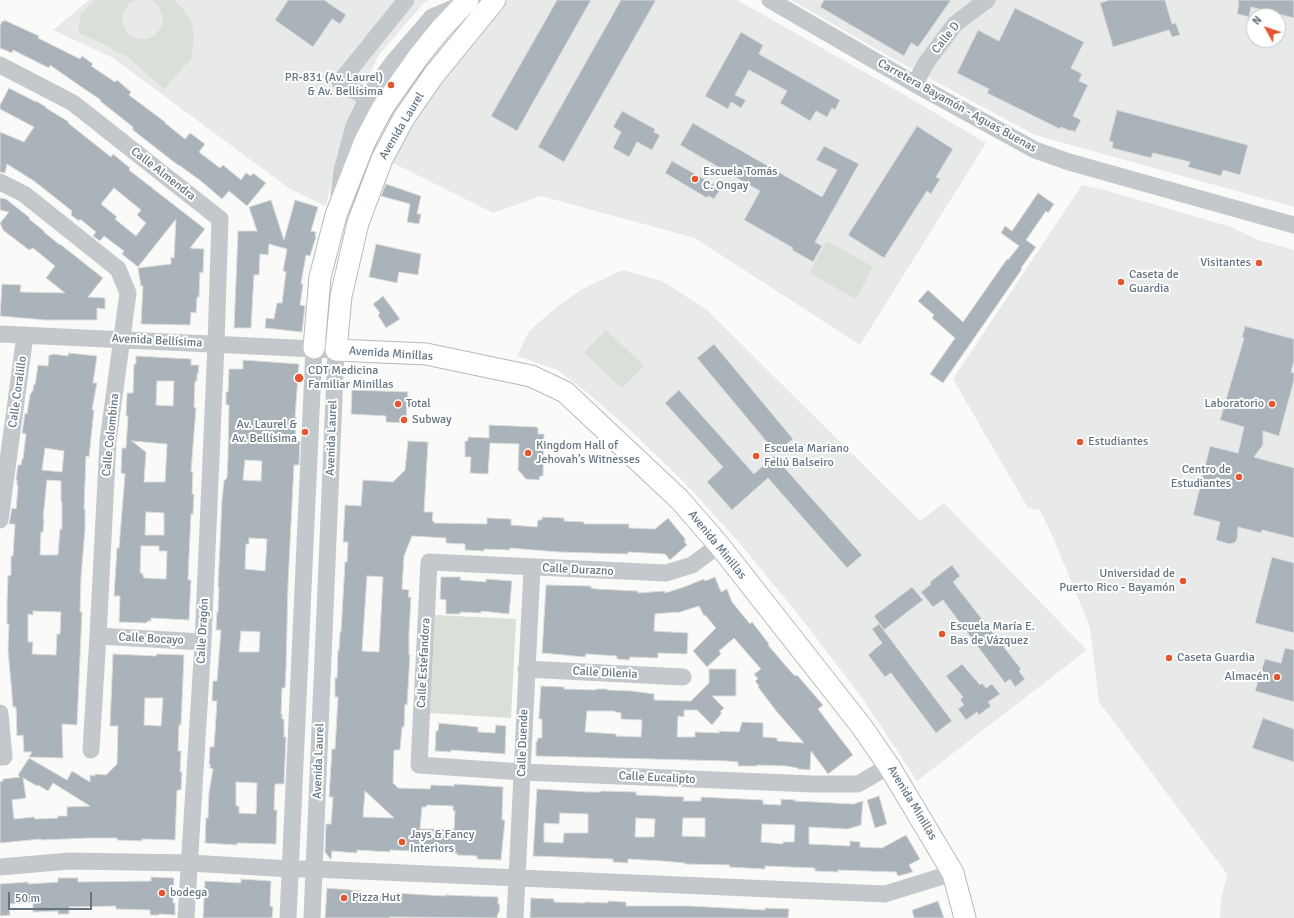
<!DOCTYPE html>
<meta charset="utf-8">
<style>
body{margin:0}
#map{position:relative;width:1294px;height:918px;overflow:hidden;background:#fafaf8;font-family:Signika,sans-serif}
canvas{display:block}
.north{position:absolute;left:1246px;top:8px;width:40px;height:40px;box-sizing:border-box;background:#fff;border:1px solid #c1c8cd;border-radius:50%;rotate:310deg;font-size:11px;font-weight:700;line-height:16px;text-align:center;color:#657683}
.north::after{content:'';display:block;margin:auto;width:14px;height:18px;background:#e4572e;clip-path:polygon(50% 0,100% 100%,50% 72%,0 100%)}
.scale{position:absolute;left:8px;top:892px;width:84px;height:18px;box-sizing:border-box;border:2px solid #657683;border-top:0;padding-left:5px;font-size:12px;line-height:14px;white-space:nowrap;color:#657683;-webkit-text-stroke:3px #fff;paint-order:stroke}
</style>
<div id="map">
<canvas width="1294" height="918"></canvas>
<div class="north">N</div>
<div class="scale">50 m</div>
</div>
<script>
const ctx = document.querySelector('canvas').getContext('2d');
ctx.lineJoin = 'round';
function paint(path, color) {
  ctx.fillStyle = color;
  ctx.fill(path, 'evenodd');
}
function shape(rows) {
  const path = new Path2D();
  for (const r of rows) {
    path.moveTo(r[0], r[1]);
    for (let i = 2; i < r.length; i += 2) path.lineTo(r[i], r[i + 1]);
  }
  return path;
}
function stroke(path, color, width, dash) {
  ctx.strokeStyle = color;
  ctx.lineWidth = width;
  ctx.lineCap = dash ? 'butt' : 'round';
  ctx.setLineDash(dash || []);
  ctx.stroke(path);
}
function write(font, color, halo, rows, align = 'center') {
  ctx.font = font + ' Signika,sans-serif';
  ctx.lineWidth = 4;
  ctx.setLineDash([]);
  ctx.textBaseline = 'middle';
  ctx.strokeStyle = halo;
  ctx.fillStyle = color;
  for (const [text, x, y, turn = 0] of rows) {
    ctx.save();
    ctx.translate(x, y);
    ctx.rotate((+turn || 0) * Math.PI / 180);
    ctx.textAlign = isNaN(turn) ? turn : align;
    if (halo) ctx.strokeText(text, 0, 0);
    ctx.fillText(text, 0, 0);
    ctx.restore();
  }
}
paint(shape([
 [89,0,429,0,424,3,379,55,351,110,335,166,326,206,290,189,113,58,53,30],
 [506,0,737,0,896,90,986,143,860,345,695,238,541,196,493,213,393,163,430,90],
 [791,0,1294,0,1294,207,1035,135,890,57],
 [1254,16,1278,16,1278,40,1254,40],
 [1082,185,1105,190,1231,227,1258,240,1294,250,1294,918,1220,918,1221,901,1227,874,1099,702,1090,627,1052,535,1040,510,1028,508,953,379],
 [623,270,662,281,707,310,920,521,944,503,1087,650,917,781,865,702,801,618,737,540,684,482,630,430,589,394,557,370,517,356,529,331,558,306,584,288]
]), '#e8e9e9');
paint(shape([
 [95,0,136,0,130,3,125,9,122,17,123,24,126,32,132,37,140,39,148,39,155,35,160,29,163,22,162,14,159,7,153,1,148,0,174,0,182,8,192,23,194,37,191,59,164,89,129,58,103,44,78,32,81,13],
 [827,241,873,267,856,299,809,273],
 [606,330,644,366,622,388,584,353],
 [435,615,516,619,511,718,430,713]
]), '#dadfd7');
const building = shape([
 [288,0,324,0,346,15,340,24,332,19,313,47,275,20,288,0],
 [557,0,591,0,517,131,491,116,557,0],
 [621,0,656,0,564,162,538,147,621,0],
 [824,0,951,0,918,47,911,43,904,56,820,7,824,0],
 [1109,0,1165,0,1172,24,1176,23,1180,35,1172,37,1169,30,1113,47,1100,3,1109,0],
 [1238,0,1294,0,1294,18,1251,7,1249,17,1237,14,1239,3,1238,3,1238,0],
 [1015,8,1084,42,1071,68,1082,74,1079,81,1088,85,1073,116,1081,120,1075,132,1071,130,1070,131,1061,127,1060,129,987,93,989,89,957,73,978,30,999,41,1015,8],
 [4,20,39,36,38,38,80,59,82,56,93,64,91,66,115,82,117,80,131,92,129,95,165,122,165,123,185,139,190,133,205,144,199,152,220,168,223,165,241,180,246,173,251,176,253,173,266,183,247,206,229,191,222,199,201,181,179,165,179,166,133,130,133,127,100,101,101,100,80,86,50,65,49,68,13,50,12,53,0,48,0,26,2,21,4,22,4,20],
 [741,32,763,45,759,54,840,100,835,110,832,108,827,117,816,111,810,121,780,103,787,91,749,70,735,95,746,100,741,108,731,102,728,109,705,96,741,32],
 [9,88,36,102,36,101,46,107,46,108,69,122,68,123,111,157,113,154,130,168,129,170,205,229,190,248,204,249,203,273,200,272,199,297,197,297,196,313,191,312,190,325,141,324,143,286,141,286,138,268,171,264,171,257,174,258,176,219,138,267,122,254,124,251,104,236,100,241,93,236,96,232,80,219,79,221,71,215,72,213,71,212,72,211,34,181,7,164,5,173,0,172,0,132,24,142,34,127,0,109,0,105,9,88],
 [114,188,141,210,137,215,146,223,136,236,115,219,117,217,101,204,114,188],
 [1117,110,1248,145,1240,175,1223,170,1221,176,1188,167,1190,162,1153,153,1151,158,1112,148,1113,142,1109,141,1117,110],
 [622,111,655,129,654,132,660,135,652,150,637,142,629,157,613,148,621,132,613,127,622,111],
 [693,123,822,197,837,170,816,160,824,146,859,164,815,242,822,246,813,262,792,250,793,248,744,220,760,191,680,145,693,123],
 [917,126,953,149,936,177,940,179,931,194,927,191,884,258,848,235,917,126],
 [672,161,715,185,714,187,720,190,714,199,708,196,707,198,665,173,672,161],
 [386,184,421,196,417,214,421,214,419,224,407,222,410,204,381,196,386,184],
 [1038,193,1054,204,1048,213,1046,211,1026,240,1036,247,1021,268,1022,269,943,383,930,374,955,338,932,318,934,315,918,301,928,290,963,322,1007,259,1008,260,1019,246,1001,233,1005,226,1012,231,1038,193],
 [0,198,6,199,30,218,29,219,44,231,44,232,60,245,60,244,103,278,88,297,105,298,105,309,97,308,97,320,45,320,0,316,2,284,21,285,20,292,65,293,46,278,55,266,33,248,29,250,3,230,0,223,9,212,0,210,0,198],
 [271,200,284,240,295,200,318,207,311,231,316,232,315,236,316,237,310,256,306,255,301,284,303,284,300,305,305,306,302,332,265,328,266,318,274,319,277,303,282,303,286,272,283,271,287,249,269,244,268,255,260,254,259,275,254,275,251,328,234,328,238,231,257,231,249,207,271,200],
 [376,244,421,254,418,275,399,272,397,283,369,277,376,244],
 [383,296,400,319,386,328,378,315,380,313,373,304,383,296],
 [1245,326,1294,339,1294,361,1291,372,1294,373,1294,380,1279,436,1263,431,1263,445,1254,457,1294,468,1294,538,1262,530,1261,533,1238,527,1237,540,1234,543,1229,544,1216,540,1220,522,1193,515,1210,446,1238,453,1244,427,1220,420,1244,338,1242,337,1245,326],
 [714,344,793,439,776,453,697,358,714,344],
 [69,353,97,356,93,383,97,383,92,410,94,410,89,457,86,456,84,509,85,509,85,529,81,577,80,612,82,612,77,725,62,724,63,758,29,757,32,752,24,752,23,735,17,736,16,707,13,707,11,683,8,650,9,624,7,624,7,603,8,576,11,575,11,556,13,556,15,524,9,524,12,508,16,509,18,486,17,485,17,480,16,480,18,465,21,465,22,459,23,459,26,434,22,433,25,413,27,414,30,395,33,390,34,384,35,385,38,365,48,366,49,355,52,355,52,354,68,356,69,353],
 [45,448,64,451,62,472,42,470,45,448],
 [47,480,61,481,61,502,62,502,62,529,60,529,58,555,40,555,41,532,43,532,44,519,43,519,47,480],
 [33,611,61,612,60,634,57,634,56,655,32,654,33,642,28,642,28,614,33,615,33,611],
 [136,356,191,359,191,365,199,365,198,374,197,374,197,381,195,381,194,407,196,408,191,472,193,472,192,494,194,494,193,514,191,514,189,557,188,580,191,580,189,620,151,618,151,621,148,621,146,623,119,622,120,596,114,596,117,548,119,548,125,474,121,473,122,448,126,448,128,416,126,416,127,393,133,393,134,364,136,364,136,356],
 [157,381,174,381,173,406,156,405,157,381],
 [132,441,167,444,165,482,144,482,146,452,132,441],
 [146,512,164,513,164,535,145,535,146,512],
 [141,546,159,546,159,551,167,551,166,579,144,578,142,573,140,573,141,546],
 [243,360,299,364,295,417,296,417,295,441,300,441,299,465,294,465,288,584,286,669,285,688,282,688,281,714,282,714,282,719,284,719,284,737,286,737,284,784,275,784,274,810,277,810,276,844,237,843,237,845,205,843,206,818,208,818,209,792,213,769,210,768,210,764,209,764,210,747,214,747,217,701,212,701,213,681,217,681,221,630,216,630,217,612,218,612,219,587,218,587,222,500,224,481,227,478,228,455,229,405,226,405,226,392,228,392,229,369,243,369,243,360],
 [245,460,262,461,261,481,243,480,245,460],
 [249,538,267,539,265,571,245,569,246,544,249,544,249,538],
 [241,631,260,632,259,652,239,652,241,631],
 [236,782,257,783,256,814,239,813,239,806,236,806,236,782],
 [352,390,408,392,406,423,386,422,386,416,351,414,352,390],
 [679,390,754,474,774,456,862,555,847,568,768,478,732,510,707,482,723,467,665,403,679,390],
 [489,425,537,427,537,428,538,428,538,434,544,434,543,476,540,476,539,480,526,479,518,470,519,444,490,443,488,474,470,473,471,457,465,457,465,441,468,441,468,437,489,438,489,425],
 [408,441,428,442,424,512,433,512,432,521,434,521,434,523,487,524,487,518,511,519,511,525,537,527,538,520,542,520,542,517,564,518,564,521,584,522,584,524,629,524,629,528,655,529,668,518,686,540,684,541,687,545,670,560,665,554,628,552,628,554,559,552,510,548,510,550,484,549,484,551,465,550,465,544,446,543,446,538,412,536,404,556,402,589,409,590,408,597,411,597,409,633,409,655,410,655,407,705,405,704,404,727,402,727,400,750,394,750,393,783,398,788,430,789,431,785,454,786,454,784,503,787,502,820,505,820,501,860,477,859,477,856,457,855,457,853,450,853,450,848,433,848,433,852,390,850,390,852,357,850,357,853,332,851,331,860,325,852,326,824,331,824,333,797,329,797,332,749,335,749,338,697,335,697,335,678,337,678,338,650,339,650,340,632,341,632,345,562,347,562,348,542,343,542,345,505,361,506,363,480,393,482,405,470,408,441],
 [367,576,383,577,379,652,362,651,367,576],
 [365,791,394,818,363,817,365,791],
 [427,805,453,806,453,811,455,811,454,829,420,829,422,807,426,807,427,805],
 [1272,557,1294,563,1294,633,1255,623,1272,557],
 [952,565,960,576,953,582,1021,669,1019,671,1025,679,1015,687,1010,679,1005,683,943,600,933,607,921,592,931,584,930,583,931,581,952,565],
 [441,577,461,577,460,580,486,582,486,579,512,581,509,614,481,611,481,613,460,612,460,614,446,614,446,600,440,599,441,577],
 [715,577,721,592,727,589,732,602,750,624,752,622,769,644,768,645,792,673,795,676,797,675,823,705,818,709,853,755,828,774,811,751,810,770,798,769,798,768,786,766,757,765,757,766,738,766,738,762,727,761,536,756,536,742,537,742,538,738,542,738,542,719,539,719,539,716,541,686,564,687,564,689,596,690,596,689,607,689,607,690,632,691,654,694,654,700,691,701,709,683,709,669,736,669,736,696,712,696,724,708,720,712,722,713,712,725,697,710,684,710,684,717,678,716,677,737,695,737,695,732,720,733,718,731,739,732,742,722,763,723,763,737,777,738,777,741,804,743,777,712,758,687,759,686,755,681,758,679,754,674,761,669,734,638,719,651,721,654,707,667,693,651,716,628,705,615,704,616,699,606,677,613,677,612,655,614,654,631,688,633,687,654,658,653,658,658,630,657,629,660,617,659,617,656,586,654,585,657,542,653,546,585,591,586,591,588,596,589,638,591,638,593,665,591,665,593,684,587,704,579,705,581,715,577],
 [587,711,615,711,615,712,621,713,621,719,642,720,641,737,616,736,616,734,585,732,587,711],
 [912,587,923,600,884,630,874,616,912,587],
 [879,624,952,721,936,733,891,673,885,677,868,655,882,643,872,629,879,624],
 [1285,648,1294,650,1294,702,1255,691,1265,659,1281,663,1285,648],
 [113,654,156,656,157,654,184,655,181,725,179,725,178,751,181,751,180,772,182,772,181,790,177,790,175,840,142,839,142,841,117,840,117,838,89,838,41,840,41,839,0,843,0,782,3,781,3,779,20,777,18,775,29,758,67,780,72,771,90,782,90,775,95,776,95,774,106,775,117,764,118,726,110,726,113,654],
 [145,698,163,698,161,726,144,725,145,698],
 [23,778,37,786,38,785,48,791,53,783,90,806,67,807,67,816,58,816,58,818,35,819,34,817,14,819,12,800,26,798,23,778],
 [962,664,980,685,982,683,986,688,992,684,1000,694,988,702,991,706,979,715,977,712,966,720,958,709,964,705,960,700,963,697,946,676,962,664],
 [1263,718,1294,729,1294,762,1252,748,1263,718],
 [439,723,478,727,478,732,495,733,496,725,506,726,505,754,451,750,451,752,435,751,436,731,438,731,439,723],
 [537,789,589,792,601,792,601,791,636,792,636,795,684,797,683,801,701,801,701,797,763,800,763,804,781,805,781,799,795,800,795,801,853,804,863,801,861,825,848,829,809,827,809,844,850,846,850,841,860,842,860,847,882,848,906,835,920,859,909,865,913,872,898,876,896,872,838,870,838,872,815,871,815,868,765,866,765,869,729,867,730,865,685,864,685,863,662,861,628,859,628,863,613,862,613,859,533,856,537,789],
 [560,813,588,814,588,833,564,833,563,843,544,842,544,823,559,824,560,813],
 [636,818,655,819,654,837,635,837,636,818],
 [683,818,705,818,705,837,682,836,683,818],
 [762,824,795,825,794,842,783,842,783,844,761,842,762,824],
 [879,796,887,824,875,828,867,800,879,796],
 [151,877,174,878,173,903,175,903,175,915,159,914,159,915,150,915,150,910,116,909,116,906,69,907,69,914,58,914,58,911,33,912,33,902,9,904,10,915,0,916,0,884,28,882,28,884,58,882,58,878,78,878,78,882,151,881,151,877],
 [241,879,271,881,270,906,273,907,272,918,203,918,205,881,241,883,241,879],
 [327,888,362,891,362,895,394,896,394,893,445,896,445,895,498,897,498,904,500,905,499,913,498,913,497,918,390,917,390,918,325,918,327,888],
 [531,898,554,899,554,902,585,903,585,902,608,903,608,901,626,902,626,906,690,906,765,910,765,908,789,909,788,918,530,918,531,898],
 [938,901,944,918,914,918,912,910,938,901]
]);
paint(building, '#aab3b9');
stroke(building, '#dcdcda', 1);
const major = shape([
 [495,0,433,76,404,118,382,159,358,223,341,296,336,350,426,354,531,376,565,392,680,500,719,545,862,727,889,766,953,873,965,918],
 [314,348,320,277,336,215,365,141,383,107,419,56,440,30,468,0]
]);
stroke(major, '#b5babe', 23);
stroke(shape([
 [770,0,915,84,1035,150,1069,162,1294,225],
 [0,65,73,103,220,219,216,344,203,642,186,918],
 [915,84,926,63,955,24,987,0],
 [404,118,367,98,340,82,406,0],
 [0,182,24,194,118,269,128,293,108,441,98,636,91,750],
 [339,195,342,171,354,126,367,98,394,61,432,17,463,4],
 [0,334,336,350,312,918],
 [0,520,25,335],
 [719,545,692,565,666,573,429,562,419,765,522,772,813,784,858,784,889,766],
 [98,636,203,642],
 [526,669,683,677],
 [0,713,4,757,0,757],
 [0,867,69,861,190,863,291,869,314,869,885,894,953,873],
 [288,918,314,348],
 [515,918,532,568]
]), '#c3c8cc', 17);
stroke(major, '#fff', 21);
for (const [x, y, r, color] of [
 [391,85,4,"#e4572e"],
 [695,179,4,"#e4572e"],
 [1259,263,4,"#e4572e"],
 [1121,282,4,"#e4572e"],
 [299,378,5,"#e4572e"],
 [398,404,4,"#e4572e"],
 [1272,404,4,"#e4572e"],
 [404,420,4,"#e4572e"],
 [305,432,4,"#e4572e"],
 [1080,442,4,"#e4572e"],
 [528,453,4,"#e4572e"],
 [756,456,4,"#e4572e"],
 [1239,477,4,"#e4572e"],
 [1183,581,4,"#e4572e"],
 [942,634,4,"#e4572e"],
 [1169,658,4,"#e4572e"],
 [1277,677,4,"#e4572e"],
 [402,842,4,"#e4572e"],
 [162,893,4,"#e4572e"],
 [344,898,4,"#e4572e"]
]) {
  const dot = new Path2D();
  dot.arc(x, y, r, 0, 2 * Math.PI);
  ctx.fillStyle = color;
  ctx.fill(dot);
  stroke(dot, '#fff', 1.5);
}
write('12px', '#657683', '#fff', [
 ["Calle D",946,38,-51],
 ["Carretera Bayamón - Aguas Buenas",957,106,29],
 ["Avenida Laurel",402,126,-59],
 ["Calle Almendra",163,174,38],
 ["Avenida Bellísima",157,341,3],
 ["Avenida Minillas",391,354,4],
 ["Calle Coralillo",18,392,-82],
 ["Calle Colombina",111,435,-84],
 ["Avenida Laurel",332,438,-88],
 ["Avenida Minillas",717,545,51],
 ["Calle Durazno",578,570,3],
 ["Calle Dragón",203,631,-87],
 ["Calle Bocayo",151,639,3],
 ["Calle Estefandora",424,663,-87],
 ["Calle Dilenia",605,673,3],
 ["Calle Duende",523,743,-88],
 ["Avenida Laurel",319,761,-88],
 ["Calle Eucalipto",657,778,3],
 ["Avenida Minillas",912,803,59]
]);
write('12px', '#657683', '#fff', [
 ["PR-831 (Av. Laurel)",383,78,"right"],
 ["& Av. Bellísima",383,92,"right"],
 ["Escuela Tomás",703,172],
 ["C. Ongay",703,186],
 ["Visitantes",1251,263,"right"],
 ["Caseta de",1129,275],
 ["Guardia",1129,289],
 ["CDT Medicina",308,371],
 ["Familiar Minillas",308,385],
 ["Total",406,404],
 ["Laboratorio",1264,404,"right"],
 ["Subway",412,420],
 ["Av. Laurel &",297,425,"right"],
 ["Av. Bellísima",297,439,"right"],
 ["Estudiantes",1088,442],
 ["Kingdom Hall of",536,446],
 ["Jehovah’s Witnesses",536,460],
 ["Escuela Mariano",764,449],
 ["Feliú Balseiro",764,463],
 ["Centro de",1231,470,"right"],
 ["Estudiantes",1231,484,"right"],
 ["Universidad de",1175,574,"right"],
 ["Puerto Rico - Bayamón",1175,588,"right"],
 ["Escuela María E.",950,627],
 ["Bas de Vázquez",950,641],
 ["Caseta Guardia",1177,658],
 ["Almacén",1269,677,"right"],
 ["Jays & Fancy",410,835],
 ["Interiors",410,849],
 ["bodega",170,893],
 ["Pizza Hut",352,898]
], 'left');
</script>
